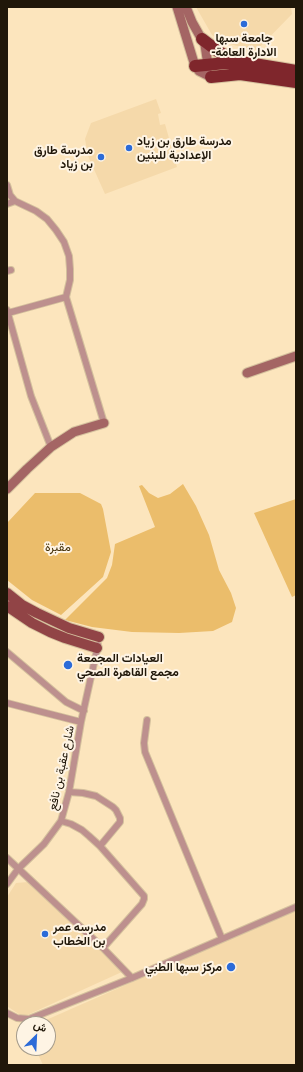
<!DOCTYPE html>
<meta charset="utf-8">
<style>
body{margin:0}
#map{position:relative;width:303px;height:1072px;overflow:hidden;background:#fce5bd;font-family:Ubuntu,Vazirmatn,sans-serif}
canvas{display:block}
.frame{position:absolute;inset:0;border:8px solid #201709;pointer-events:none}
.north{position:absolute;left:16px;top:1016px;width:40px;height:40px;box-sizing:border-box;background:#fef4e4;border:1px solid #a59c8c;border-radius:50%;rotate:24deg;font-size:11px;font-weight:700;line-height:16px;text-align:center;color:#201709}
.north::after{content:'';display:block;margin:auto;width:14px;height:18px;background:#2c6bd8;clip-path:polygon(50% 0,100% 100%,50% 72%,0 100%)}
</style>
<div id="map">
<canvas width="303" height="1072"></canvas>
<div class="frame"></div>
<div class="north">ش</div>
</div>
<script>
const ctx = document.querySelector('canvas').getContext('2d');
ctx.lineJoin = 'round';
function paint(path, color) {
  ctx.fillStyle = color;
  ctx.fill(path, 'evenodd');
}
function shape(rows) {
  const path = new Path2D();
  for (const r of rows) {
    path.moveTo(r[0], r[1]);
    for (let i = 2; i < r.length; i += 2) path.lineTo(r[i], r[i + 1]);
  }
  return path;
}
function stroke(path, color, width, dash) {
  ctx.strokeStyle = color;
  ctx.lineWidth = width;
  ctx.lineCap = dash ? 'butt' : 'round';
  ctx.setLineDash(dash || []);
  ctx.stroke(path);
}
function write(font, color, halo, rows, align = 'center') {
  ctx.font = font + ' Ubuntu,Vazirmatn,sans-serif';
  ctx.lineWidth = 4;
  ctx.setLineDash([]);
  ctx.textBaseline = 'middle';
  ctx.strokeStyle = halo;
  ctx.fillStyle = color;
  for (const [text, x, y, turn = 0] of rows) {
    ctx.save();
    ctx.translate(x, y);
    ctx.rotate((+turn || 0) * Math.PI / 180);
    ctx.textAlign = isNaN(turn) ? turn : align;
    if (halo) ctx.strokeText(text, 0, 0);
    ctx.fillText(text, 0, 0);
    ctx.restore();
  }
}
paint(shape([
 [196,7,291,7,292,14,257,50,237,46,223,42,212,35],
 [156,99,161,113,158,114,160,125,165,124,177,167,105,194,88,156,85,139,91,123],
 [28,882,124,971,23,1017,7,1006,7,897,16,883],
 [296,910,296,1065,43,1065,35,1048,48,1048,48,1024,37,1024]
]), '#f5d9aa');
paint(shape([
 [183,484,196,506,209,535,219,570,231,593,236,608,232,622,213,631,179,633,132,632,92,627,65,620,107,578,112,565,115,544,155,527,139,486,142,485,149,493,158,498,170,494],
 [35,493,80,493,101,504,103,509,111,552,103,577,61,615,32,600,7,580,7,523],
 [296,499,296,595,292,597,254,513]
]), '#ebbd6b');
const street = shape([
 [7,185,10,195,15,201,36,211,47,219,56,230,64,242,69,256,70,269,70,280,66,297,8,313],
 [7,204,15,201],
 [7,271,11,270],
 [66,297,104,423],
 [7,310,31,396,51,447],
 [7,652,66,702,84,711],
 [7,703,81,722],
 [147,720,144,743,145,752,222,939],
 [69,792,83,793,96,796,113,807,116,810,120,818,120,822,100,846],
 [61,821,71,824,82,830,89,836,100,846,144,896,144,899,142,904,103,948],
 [7,858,103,948,132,978],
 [7,884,18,869,44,844,61,821,69,792,81,722,98,645],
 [7,1013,17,1018,29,1019,132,978,296,907]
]);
const secondary = shape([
 [177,7,195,66,199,71,211,77],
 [186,7,192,22,205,45,208,65,207,70],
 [247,373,296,356],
 [7,489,27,469,51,447,74,432,104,423]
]);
const primary = shape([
 [7,593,22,605,37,613,69,628,99,637],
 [7,606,32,623,50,632,65,638,97,648]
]);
const highway = shape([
 [202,39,219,52,237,62],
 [195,66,226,63,248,63,296,71],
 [211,77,240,74,296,82]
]);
stroke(street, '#d4c09d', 8);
stroke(secondary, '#d4c09d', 11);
stroke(primary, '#d4c09d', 12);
stroke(highway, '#d4c09d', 14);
stroke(street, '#bd908e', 6);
stroke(secondary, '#a46564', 9);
stroke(primary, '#914446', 10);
stroke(highway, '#7f262c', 12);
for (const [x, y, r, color] of [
 [244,24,4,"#2c6bd8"],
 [129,148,4,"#2c6bd8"],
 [101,157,4,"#2c6bd8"],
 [68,665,5,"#2c6bd8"],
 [45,934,4,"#2c6bd8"],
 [231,967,5,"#2c6bd8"]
]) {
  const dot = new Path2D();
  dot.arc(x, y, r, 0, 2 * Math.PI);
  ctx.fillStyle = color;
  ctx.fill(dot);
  stroke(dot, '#fef4e4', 1.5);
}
write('bold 12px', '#201709', '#fef4e4', [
 ["جامعة سبها",244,38,"center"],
 ["-الادارة العامة",244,52,"center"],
 ["مدرسة طارق بن زياد",137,141],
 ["الإعدادية للبنين",137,155],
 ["مدرسة طارق",93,150,"right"],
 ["بن زياد",93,164,"right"],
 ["العيادات المجمعة",77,658],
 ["مجمع القاهرة الصحي",77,672],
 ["مدرسه عمر",53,927],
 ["بن الخطاب",53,941],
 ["مركز سبها الطبي",222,967,"right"]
], 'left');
write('12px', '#46320a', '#fef4e4', [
 ["مقبرة",58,547]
]);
write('12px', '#201709', '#fef4e4', [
 ["شارع عقبة بن نافع",61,768,-78]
]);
</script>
